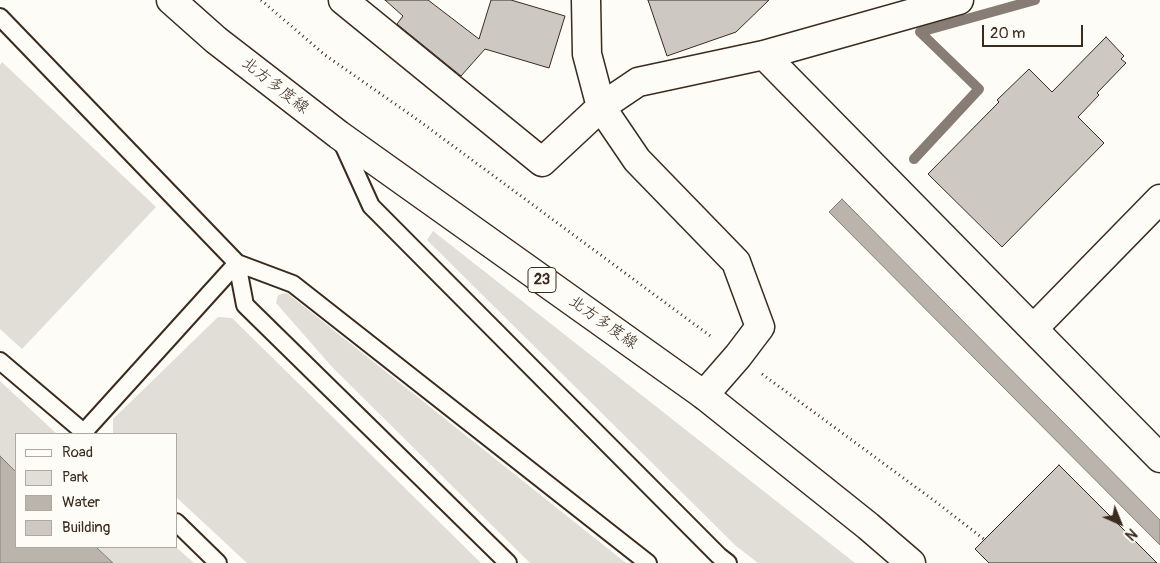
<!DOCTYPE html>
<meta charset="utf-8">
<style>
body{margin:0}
#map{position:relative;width:1160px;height:563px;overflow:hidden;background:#fdfcf7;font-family:Pangolin,sans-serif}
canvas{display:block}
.legend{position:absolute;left:15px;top:433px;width:162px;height:115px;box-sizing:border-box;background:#fdfcf7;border:1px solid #afa8a0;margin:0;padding:6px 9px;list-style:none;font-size:15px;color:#3b2a1e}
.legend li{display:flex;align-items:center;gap:10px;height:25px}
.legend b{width:25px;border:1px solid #afa8a0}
.north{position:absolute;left:1095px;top:498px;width:50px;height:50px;-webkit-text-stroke:4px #fdfcf7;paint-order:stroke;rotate:136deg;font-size:14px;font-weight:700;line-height:20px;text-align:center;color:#3b2a1e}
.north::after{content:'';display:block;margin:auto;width:18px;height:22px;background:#3b2a1e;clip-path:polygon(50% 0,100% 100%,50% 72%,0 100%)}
.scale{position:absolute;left:982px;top:25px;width:101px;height:22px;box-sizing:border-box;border:2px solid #3b2a1e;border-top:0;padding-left:6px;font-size:15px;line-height:18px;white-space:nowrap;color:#3b2a1e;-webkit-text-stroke:4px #fdfcf7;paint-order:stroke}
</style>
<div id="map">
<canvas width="1160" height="563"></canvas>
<ul class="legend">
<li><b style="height:6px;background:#fdfcf7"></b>Road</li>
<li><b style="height:14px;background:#e1ded7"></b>Park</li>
<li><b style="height:14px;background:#bbb4ad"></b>Water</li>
<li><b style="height:14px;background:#cdc8c2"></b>Building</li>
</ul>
<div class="north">N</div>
<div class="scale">20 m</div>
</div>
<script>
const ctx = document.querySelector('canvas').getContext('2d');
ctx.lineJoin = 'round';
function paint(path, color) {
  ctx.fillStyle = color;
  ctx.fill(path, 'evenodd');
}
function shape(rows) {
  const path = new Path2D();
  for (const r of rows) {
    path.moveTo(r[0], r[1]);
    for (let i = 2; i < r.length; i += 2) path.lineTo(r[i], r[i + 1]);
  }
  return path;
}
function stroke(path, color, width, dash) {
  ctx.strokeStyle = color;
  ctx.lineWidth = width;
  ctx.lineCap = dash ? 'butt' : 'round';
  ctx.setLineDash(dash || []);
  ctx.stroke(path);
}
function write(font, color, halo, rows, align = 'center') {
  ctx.font = font + ' Pangolin,"Klee One",sans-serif';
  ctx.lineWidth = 4;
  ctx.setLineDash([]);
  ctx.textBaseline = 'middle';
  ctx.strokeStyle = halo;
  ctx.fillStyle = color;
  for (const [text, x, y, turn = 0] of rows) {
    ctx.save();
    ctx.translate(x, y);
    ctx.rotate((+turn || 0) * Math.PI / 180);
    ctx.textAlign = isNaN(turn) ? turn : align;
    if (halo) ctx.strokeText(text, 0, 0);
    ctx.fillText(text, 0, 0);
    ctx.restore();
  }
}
paint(shape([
 [2,62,156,207,22,349,0,329,0,65],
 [433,231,855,563,758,563,736,546,427,240],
 [287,293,626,563,530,563,333,368,276,303,278,295],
 [218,317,232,318,481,563,247,563,176,497,176,434,113,434,113,419],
 [0,381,57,434,16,434,16,472,0,456],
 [96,547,176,547,194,563,113,563]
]), '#e1ded7');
const water = shape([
 [842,199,1160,520,1160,545,829,212,842,199],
 [0,456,16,472,16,547,96,547,113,563,0,563,0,456]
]);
paint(water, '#bbb4ad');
stroke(water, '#887d74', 1);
stroke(shape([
 [914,159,979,89,920,32,1035,0]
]), '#887d74', 10);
const building = shape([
 [385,0,428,0,479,39,491,0,511,0,565,16,549,68,485,49,461,76,397,24,403,16,385,0],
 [648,0,769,0,736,32,667,56,648,0],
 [1106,37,1124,56,1121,59,1126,63,1097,93,1099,95,1078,117,1104,143,1002,247,928,174,999,102,997,100,1029,69,1052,92,1106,37],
 [1059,465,1157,563,989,563,975,549,1059,465]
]);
paint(building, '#cdc8c2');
stroke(building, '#3b2a1e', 1);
const service = shape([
 [0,17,237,263,245,305,508,563],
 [341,140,371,206,719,556,728,563],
 [0,361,86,434],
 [84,432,237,263,293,284,648,563],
 [176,522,218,563]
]);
const minor = shape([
 [343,0,542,162,601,107,638,82,764,55,959,0],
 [586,0,587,54,601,107,637,160,736,262,760,327,738,356,704,395],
 [764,55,1160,458]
]);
const tertiary = shape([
 [1034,328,1160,199]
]);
const primary = shape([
 [171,0,216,40,339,135,704,395,868,526,911,563]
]);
stroke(service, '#3b2a1e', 20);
stroke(minor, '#3b2a1e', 31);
stroke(tertiary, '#3b2a1e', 31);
stroke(primary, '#3b2a1e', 31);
stroke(shape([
 [261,0,325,55,418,120,713,338],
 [762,374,936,502,985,540]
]), '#3b2a1e', 3, [1, 4]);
stroke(service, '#fdfcf7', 16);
stroke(minor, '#fdfcf7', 28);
stroke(tertiary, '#fdfcf7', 28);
stroke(primary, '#fdfcf7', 28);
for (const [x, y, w] of [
 [542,280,28]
]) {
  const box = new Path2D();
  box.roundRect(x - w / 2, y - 12.5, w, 25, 4);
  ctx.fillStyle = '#fdfcf7';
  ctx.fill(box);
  stroke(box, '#3b2a1e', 1);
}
write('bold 15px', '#3b2a1e', null, [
 ["23",542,280]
]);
write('16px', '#3b2a1e', '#fdfcf7', [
 ["北方多度線",275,86,38],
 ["北方多度線",603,323,35]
]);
</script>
